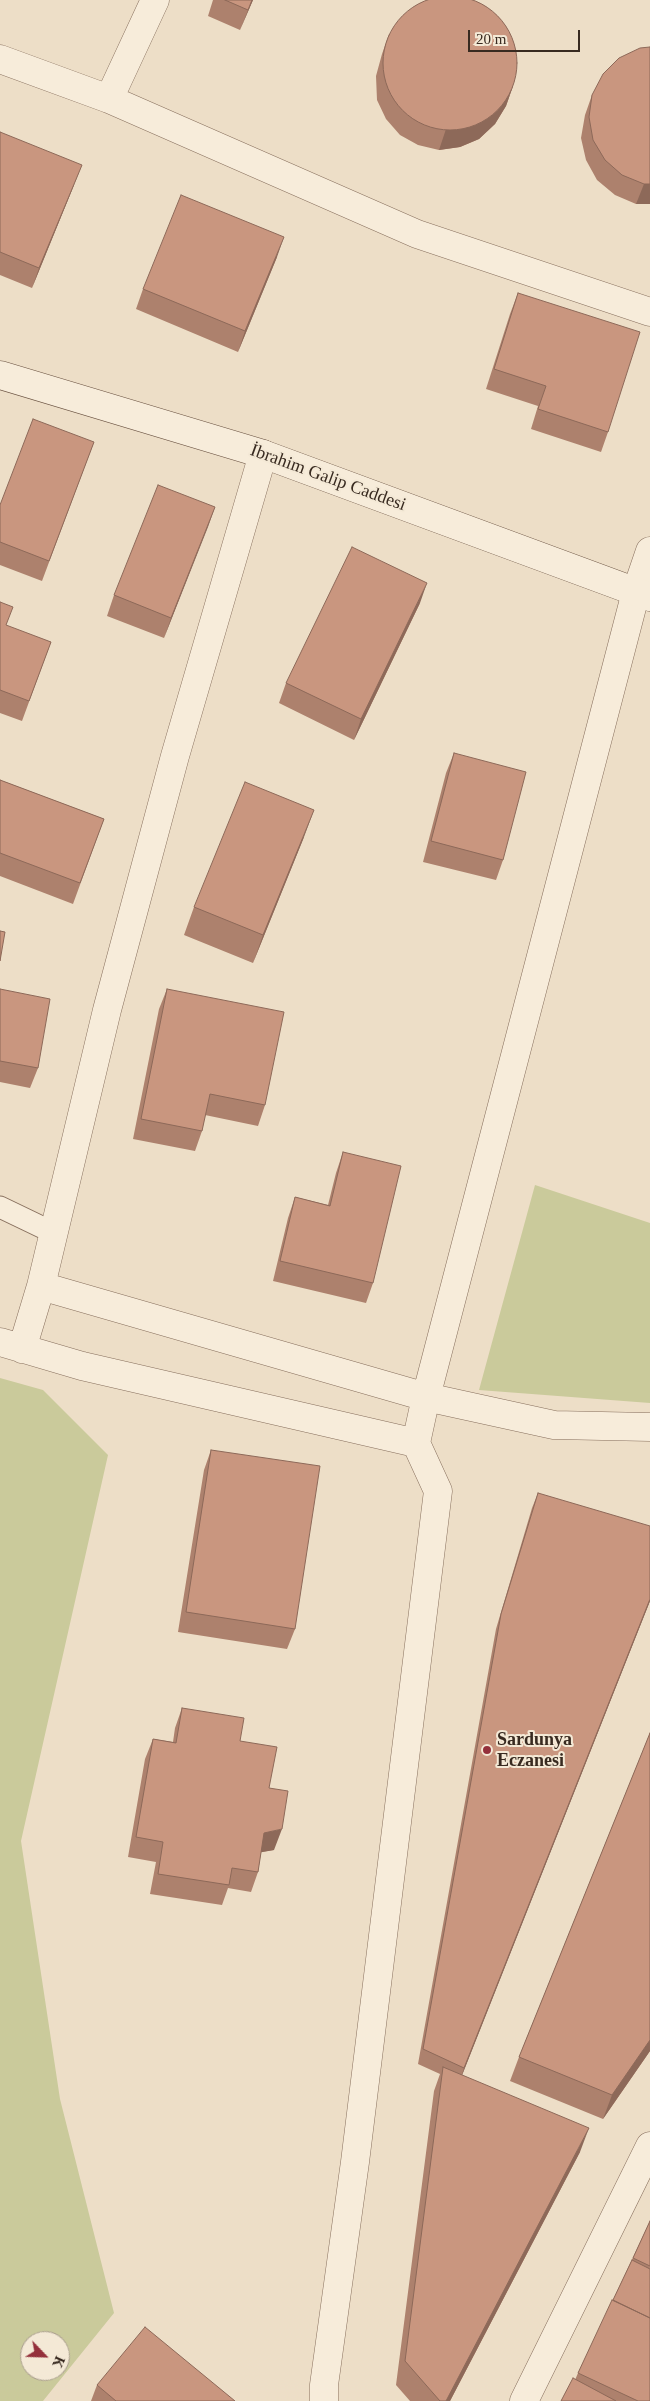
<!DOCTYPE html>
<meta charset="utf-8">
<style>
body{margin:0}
#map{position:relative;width:650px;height:2401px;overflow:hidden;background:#eddec7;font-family:"Times New Roman",serif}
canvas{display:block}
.north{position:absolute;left:20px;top:2331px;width:50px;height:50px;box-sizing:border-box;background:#f4e9d6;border:1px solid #a99d8d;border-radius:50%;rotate:114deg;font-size:14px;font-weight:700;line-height:20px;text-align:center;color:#382a20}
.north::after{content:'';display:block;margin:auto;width:18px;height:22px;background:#94303b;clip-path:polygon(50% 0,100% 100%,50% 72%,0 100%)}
.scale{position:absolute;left:468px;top:30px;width:112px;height:22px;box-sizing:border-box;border:2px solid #382a20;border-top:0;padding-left:6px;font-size:15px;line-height:18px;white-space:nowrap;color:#382a20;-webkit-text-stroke:4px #f4e9d6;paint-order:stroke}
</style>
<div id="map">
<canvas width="650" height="2401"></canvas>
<div class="north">K</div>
<div class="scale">20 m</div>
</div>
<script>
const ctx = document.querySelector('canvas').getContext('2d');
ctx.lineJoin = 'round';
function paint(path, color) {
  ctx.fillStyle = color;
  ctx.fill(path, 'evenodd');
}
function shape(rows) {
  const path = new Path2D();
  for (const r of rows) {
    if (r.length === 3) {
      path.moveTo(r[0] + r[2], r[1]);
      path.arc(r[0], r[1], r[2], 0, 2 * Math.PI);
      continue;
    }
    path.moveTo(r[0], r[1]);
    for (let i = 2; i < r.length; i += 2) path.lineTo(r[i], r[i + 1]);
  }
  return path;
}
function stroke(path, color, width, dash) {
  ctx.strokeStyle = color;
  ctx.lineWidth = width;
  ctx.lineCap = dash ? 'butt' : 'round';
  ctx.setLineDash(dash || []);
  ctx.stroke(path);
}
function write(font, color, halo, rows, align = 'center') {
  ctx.font = font + ' "Times New Roman",serif';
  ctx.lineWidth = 4;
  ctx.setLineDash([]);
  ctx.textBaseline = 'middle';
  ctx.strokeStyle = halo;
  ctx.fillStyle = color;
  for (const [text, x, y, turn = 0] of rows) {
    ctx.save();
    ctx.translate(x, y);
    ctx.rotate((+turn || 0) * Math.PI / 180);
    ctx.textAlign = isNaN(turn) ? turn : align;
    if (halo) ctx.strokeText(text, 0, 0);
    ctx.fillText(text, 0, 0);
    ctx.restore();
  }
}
paint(shape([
 [535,1185,650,1223,650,1403,479,1390],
 [0,1378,43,1390,108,1455,21,1841,60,2099,114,2313,43,2401,0,2401],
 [30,2341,60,2341,60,2371,30,2371]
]), '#caca9b');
const lane = shape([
 [0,1207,54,1233]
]);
const street = shape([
 [0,59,109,99,417,234,650,312],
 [109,99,155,0],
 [263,454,175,756,107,1010,41,1286,426,1397,554,1425,650,1427],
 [0,1342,82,1366,416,1443],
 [22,1349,41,1286],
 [324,2401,324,2385,355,2162,438,1491,416,1443,426,1397,636,592,650,551],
 [524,2401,650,2146]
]);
const secondary = shape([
 [0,375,263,454,650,597]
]);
stroke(lane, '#876f5d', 23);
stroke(street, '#876f5d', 29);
stroke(secondary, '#695140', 29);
stroke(lane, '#f7ecda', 21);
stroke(street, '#f7ecda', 28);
stroke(secondary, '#f7ecda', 28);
paint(shape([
 [213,0,253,0,240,30,208,16],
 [389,34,513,86,506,106,495,124,479,139,460,147,439,150,418,145,400,135,386,119,377,100,376,76,382,54],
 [650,47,650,204,636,204,615,195,597,180,586,160,581,138,585,115,592,95],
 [0,132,74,185,32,288,0,275],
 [277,257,238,352,136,309,143,289],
 [518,293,608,432,601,452,531,429,538,406,486,389,510,314],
 [94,442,42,581,0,565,0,505],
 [215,507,164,638,107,616,114,595],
 [0,602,6,626,51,642,22,721,0,713],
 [420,603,354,740,279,703,286,683],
 [454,753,503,860,496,880,423,862,446,773],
 [0,780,104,819,73,904,0,876],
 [304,837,253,963,184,935,194,907],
 [0,989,38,1068,30,1088,0,1082],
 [167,989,265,1105,258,1126,205,1115,202,1131,195,1151,133,1139,159,1009],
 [343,1152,373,1283,366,1303,273,1281,288,1218,295,1197,328,1205,336,1173],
 [211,1450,295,1629,287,1649,178,1632,204,1470],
 [538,1493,650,1601,462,2075,580,2152,450,2401,410,2401,396,2385,434,2091,440,2074,418,2064,496,1629,532,1508],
 [182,1708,240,1741,269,1788,274,1850,261,1852,258,1872,251,1892,228,1888,222,1905,150,1894,156,1862,128,1857,145,1759,153,1739,173,1742,175,1728],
 [650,1733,650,2051,603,2119,510,2081,519,2057],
 [650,2221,650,2401,561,2401,575,2380,578,2373,613,2300],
 [97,2385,235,2401,91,2401]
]), '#ad816d');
paint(shape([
 [252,0,253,0,240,30],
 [513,86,506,106,495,124,479,139,460,147,439,150,446,129],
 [82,165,74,185,32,288,39,268],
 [644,184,650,184,650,204,636,204],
 [284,237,277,257,238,352,245,331],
 [215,507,208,527,164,638,171,618],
 [427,583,420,603,354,740,361,719],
 [314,810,304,837,253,963,263,935],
 [650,1599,650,1601,459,2083,464,2068],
 [282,1829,274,1850,257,1853,264,1833],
 [650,2040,650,2051,603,2119,612,2095],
 [589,2128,580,2152,450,2401,446,2401]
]), '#8d6959');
const building = shape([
 [450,63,67],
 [225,0,252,0,248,10,225,0],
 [650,47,650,184,644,184,622,175,605,160,593,140,589,117,592,95,603,74,619,58,640,48,650,47],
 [0,132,82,165,39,268,0,252,0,132],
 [181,195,284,237,245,331,143,289,181,195],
 [518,293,640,332,608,432,538,409,546,386,494,369,518,293],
 [33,419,94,442,49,561,0,542,0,505,33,419],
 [158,485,215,507,171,618,114,595,158,485],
 [352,547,427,583,361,719,286,683,352,547],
 [0,602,13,607,6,625,51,642,29,701,0,690,0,602],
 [454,753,526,772,503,860,431,841,454,753],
 [0,780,104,819,80,883,0,853,0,780],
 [245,782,314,810,263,935,194,907,245,782],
 [0,931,5,932,0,961,0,931],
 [0,989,50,999,38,1068,0,1061,0,989],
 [167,989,284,1012,265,1105,210,1094,202,1131,141,1119,167,989],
 [343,1152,401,1166,373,1283,280,1261,295,1197,330,1206,343,1152],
 [211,1450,320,1466,295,1629,186,1612,211,1450],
 [538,1493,650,1526,650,1599,464,2068,423,2049,501,1614,538,1493],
 [182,1708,244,1718,240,1741,277,1747,269,1788,288,1791,282,1829,264,1833,258,1872,232,1868,229,1885,158,1874,163,1842,136,1837,153,1739,176,1743,182,1708],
 [650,1733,650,2040,612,2095,519,2057,650,1733],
 [443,2067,589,2128,446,2401,440,2401,405,2361,443,2067],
 [650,2221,650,2266,633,2258,650,2221],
 [632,2260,650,2269,650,2318,613,2300,632,2260],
 [612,2300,650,2318,650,2401,638,2401,578,2373,612,2300],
 [145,2327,235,2401,116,2401,97,2385,145,2327],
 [573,2378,616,2401,561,2401,573,2378]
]);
paint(building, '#c9967f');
stroke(building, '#8d6959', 1);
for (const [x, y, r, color] of [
 [487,1750,5,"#94303b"]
]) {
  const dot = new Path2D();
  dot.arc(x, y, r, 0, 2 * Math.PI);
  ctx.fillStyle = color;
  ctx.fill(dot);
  stroke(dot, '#f4e9d6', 2);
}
write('18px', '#382a20', '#f4e9d6', [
 ["İbrahim Galip Caddesi",328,478,20]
]);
write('bold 18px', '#382a20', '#f4e9d6', [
 ["Sardunya",497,1740],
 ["Eczanesi",497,1761]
], 'left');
</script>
